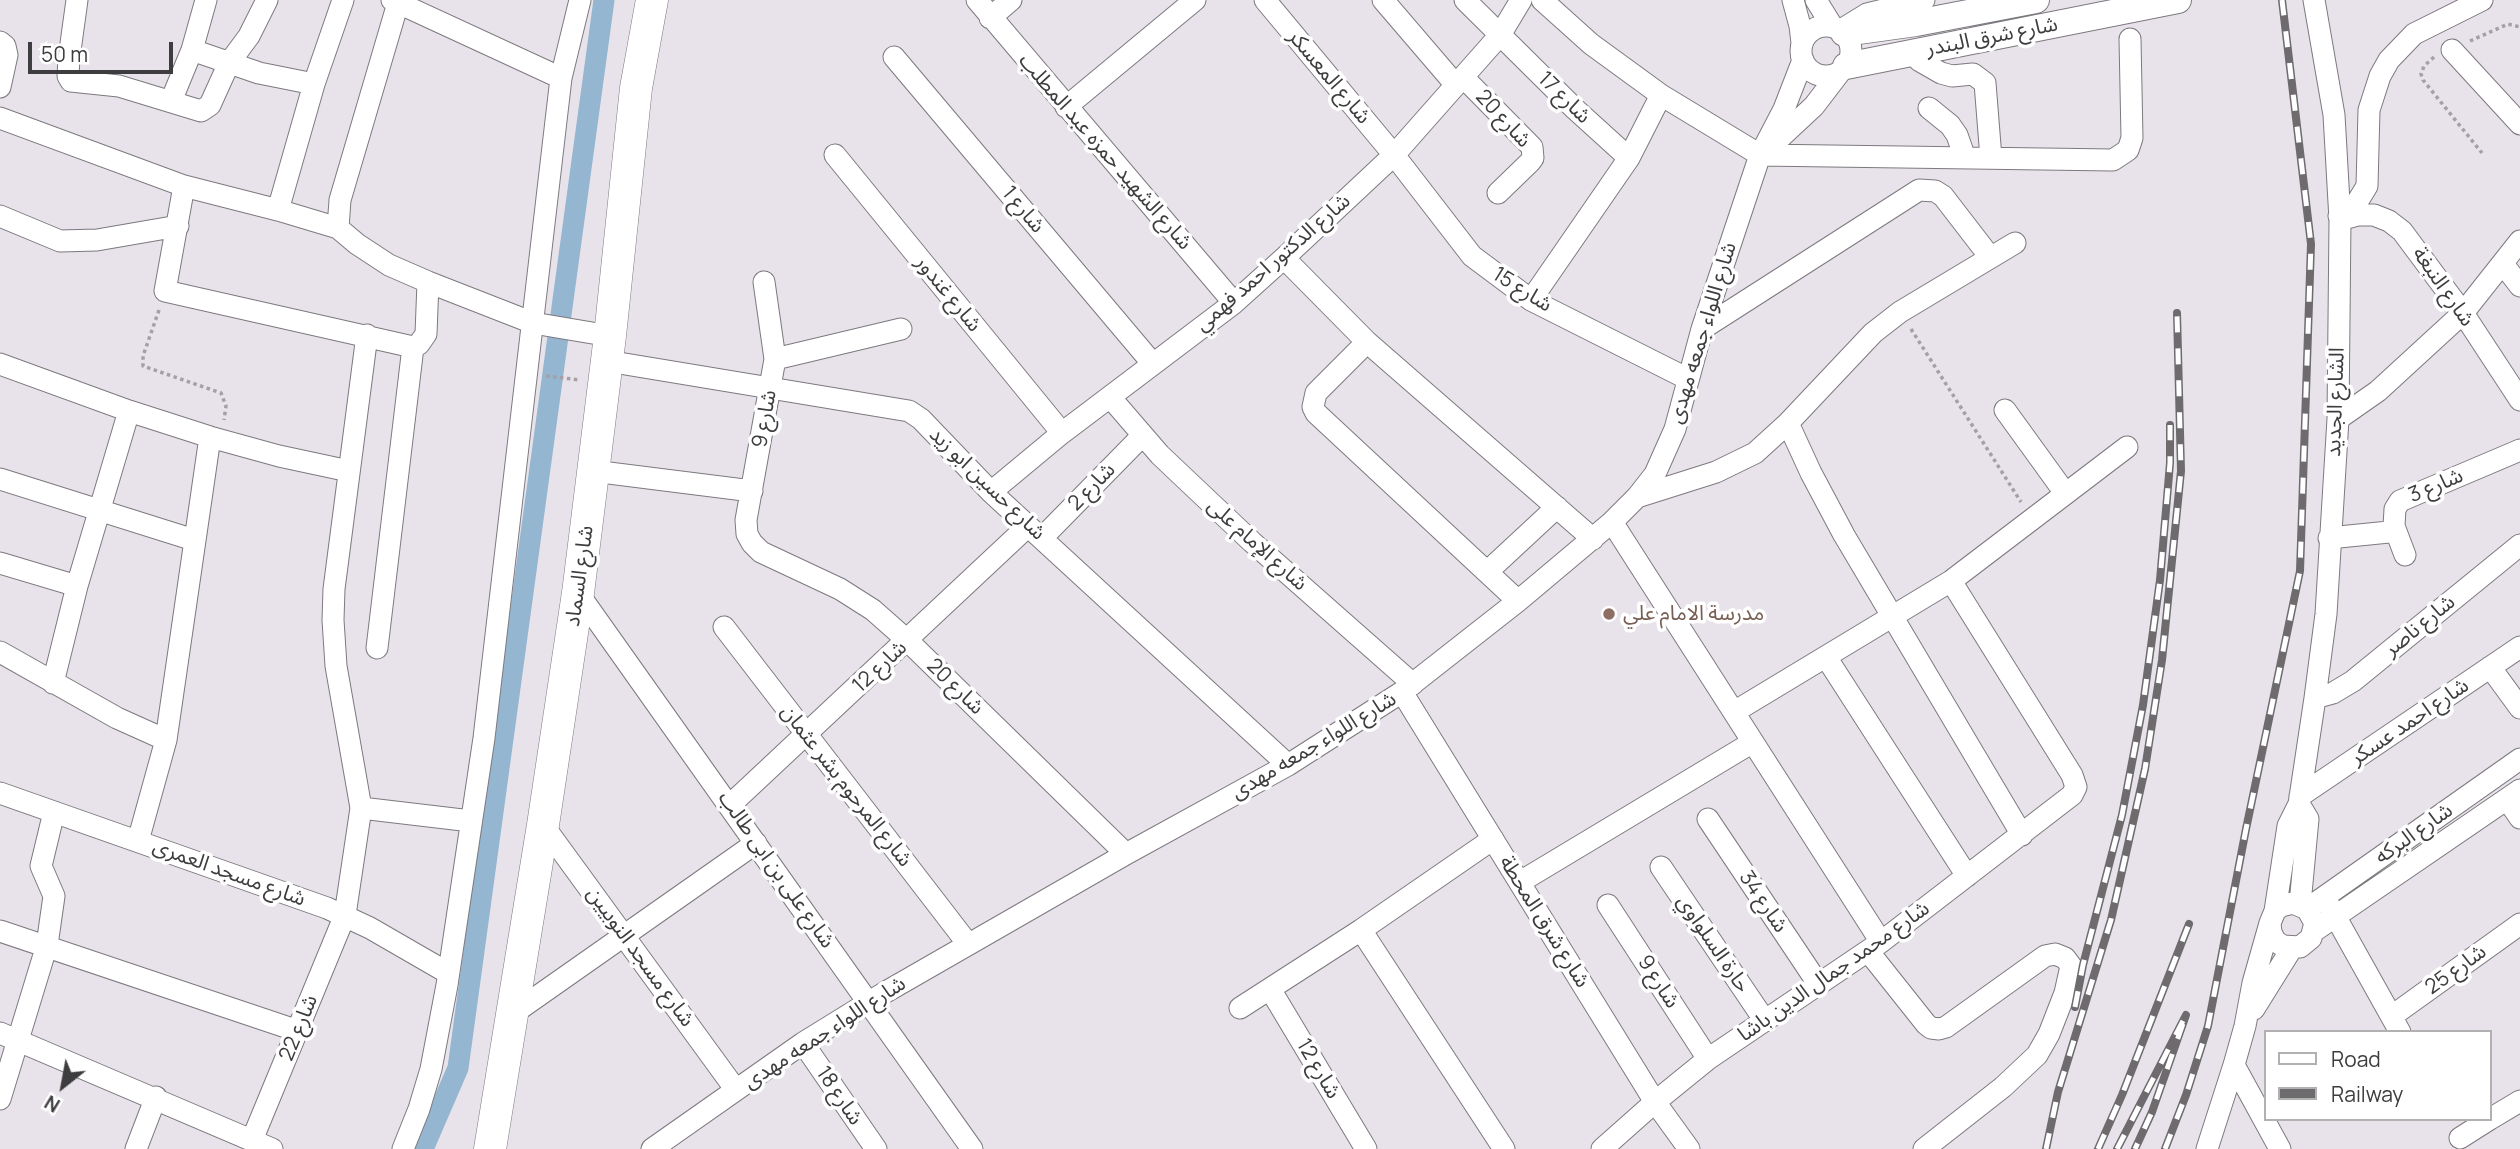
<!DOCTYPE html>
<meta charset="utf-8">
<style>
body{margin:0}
#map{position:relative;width:2520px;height:1149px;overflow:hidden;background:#e8e3ea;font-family:Manrope,sans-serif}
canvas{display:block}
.legend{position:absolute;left:2264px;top:1030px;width:228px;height:91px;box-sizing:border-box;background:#fff;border:2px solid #b1b1b2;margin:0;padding:9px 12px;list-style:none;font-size:21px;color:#3d3c3e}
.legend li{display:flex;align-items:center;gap:14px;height:35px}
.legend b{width:35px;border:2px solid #b1b1b2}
.north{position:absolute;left:28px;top:1051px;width:70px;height:70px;-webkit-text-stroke:5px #fff;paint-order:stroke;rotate:211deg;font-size:19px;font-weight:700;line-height:28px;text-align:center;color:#3d3c3e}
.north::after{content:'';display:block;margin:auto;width:24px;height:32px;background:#3d3c3e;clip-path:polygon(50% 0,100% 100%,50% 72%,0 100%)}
.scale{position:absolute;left:28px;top:42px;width:145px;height:32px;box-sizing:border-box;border:4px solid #3d3c3e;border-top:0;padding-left:9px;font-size:21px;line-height:24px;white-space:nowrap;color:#3d3c3e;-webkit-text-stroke:5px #fff;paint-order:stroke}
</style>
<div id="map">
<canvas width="2520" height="1149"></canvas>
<ul class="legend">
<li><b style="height:9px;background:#fff"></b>Road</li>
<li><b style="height:9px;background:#6d6b6e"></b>Railway</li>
</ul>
<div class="north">N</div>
<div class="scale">50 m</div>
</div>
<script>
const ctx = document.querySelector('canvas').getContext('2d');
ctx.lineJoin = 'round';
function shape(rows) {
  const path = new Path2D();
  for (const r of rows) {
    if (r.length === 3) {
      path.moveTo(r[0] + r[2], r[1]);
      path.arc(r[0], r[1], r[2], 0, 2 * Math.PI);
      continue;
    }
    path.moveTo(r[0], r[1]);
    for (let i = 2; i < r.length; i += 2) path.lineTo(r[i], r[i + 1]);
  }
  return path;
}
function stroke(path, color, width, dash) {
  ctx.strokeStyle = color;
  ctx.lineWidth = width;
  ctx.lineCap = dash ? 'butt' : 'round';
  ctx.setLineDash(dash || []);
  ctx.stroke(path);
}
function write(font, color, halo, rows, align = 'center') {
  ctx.font = font + ' Manrope,"Noto Sans Arabic",sans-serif';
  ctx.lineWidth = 7;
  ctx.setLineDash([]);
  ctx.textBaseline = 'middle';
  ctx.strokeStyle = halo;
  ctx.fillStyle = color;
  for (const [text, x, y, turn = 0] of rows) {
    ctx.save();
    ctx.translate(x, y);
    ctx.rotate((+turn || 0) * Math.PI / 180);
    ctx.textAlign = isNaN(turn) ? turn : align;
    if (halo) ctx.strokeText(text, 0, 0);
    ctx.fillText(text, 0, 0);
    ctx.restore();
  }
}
stroke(shape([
 [423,1149,458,1068,604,0]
]), '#94b6d1', 21);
const minor = shape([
 [77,0,69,58,68,76,71,81,119,86,201,111,210,105,229,63,249,36,267,0],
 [392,0,561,78],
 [977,0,1234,303],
 [1265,0,1394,155,1472,256,1531,300,1688,379],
 [1383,0,1455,84],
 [1465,0,1575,109,1629,158],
 [1542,0,1591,44,1661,95,1760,155,2113,160,2128,150,2132,138,2130,39],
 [1793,0,1800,26,1802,43],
 [1816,0,1832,26],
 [398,3,340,200,338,228,357,244,389,265,428,282,533,323,610,336],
 [990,18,1011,0],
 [1826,51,25],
 [1841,30,1867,14,1924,0],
 [0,42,5,46,7,55,0,87],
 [192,50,259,73,314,84],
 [2452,50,2520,124],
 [1912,53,1920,61,1941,73,1952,76,1973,74,1985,83,1991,158],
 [894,57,1153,364],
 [1463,77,1532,147,1533,158,1530,162,1498,193],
 [171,101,192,50,206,0],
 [1066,107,1195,0],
 [1929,108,1950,125,1957,135,1965,158],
 [0,118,184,186,278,210,314,84,343,0],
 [1770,147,1814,106,1840,72],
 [835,155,1062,433],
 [184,186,165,291,413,347,377,648],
 [278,210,338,228],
 [0,216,60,241,97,240,178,226],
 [2339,216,2356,204,2367,186,2369,110,2380,76,2389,60,2414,34,2482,0],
 [2340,220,2358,215,2374,215,2389,221,2402,231,2463,313,2520,400],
 [1284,258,1367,342,1593,539],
 [2503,264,2520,286],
 [764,282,775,359,746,520,747,534,752,543,761,552,840,589,873,610,908,641,1126,854],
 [1531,300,1629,158,1661,95],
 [1702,329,1919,190,1935,191,1943,196,1990,257],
 [1367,342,1316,393,1313,407,1316,413,1518,601],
 [413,347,419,344,426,334,428,282],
 [775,359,901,329],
 [607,361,909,411,921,419,991,492,1288,765],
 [0,364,129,411,210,437,279,456,349,471],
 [1110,397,1160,455,1252,542,1413,684],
 [2005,410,2065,493],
 [2338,419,2378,391,2463,313,2520,241],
 [1788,423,1873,333,1900,312,2015,243],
 [593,471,752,491],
 [0,479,194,540],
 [991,492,1062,433,1234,303,1284,258,1394,155,1500,35,1521,0],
 [1637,497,1716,472,1755,453,1788,423,1811,473,1844,535,2022,835],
 [1612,522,1881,942],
 [2394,526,2405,555],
 [1042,538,1142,436],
 [2329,538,2389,532,2394,526,2395,509,2400,501,2520,450],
 [0,563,77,586],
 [1487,572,1557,507],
 [578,593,972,1149],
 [724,627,968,944],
 [0,652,117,718,166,740],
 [1826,657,1967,876],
 [2490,667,2520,708],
 [53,683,77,586,129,411],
 [1402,692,1655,1102,1689,1149],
 [2315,698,2333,693,2353,681,2520,545],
 [1734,712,1951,581,2127,447],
 [0,793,327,908,370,928,448,973],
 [2300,796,2520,647],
 [2507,799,2520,818],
 [2299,804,2308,819,2300,904],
 [729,806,1028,526],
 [361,808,471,821],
 [1708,819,1819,985],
 [543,825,736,1090],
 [138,841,166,740,210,437],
 [1661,867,1765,1021],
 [1520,882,1753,742],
 [1608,905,1708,1059],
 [2329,905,2400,1032],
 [2307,909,2520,759],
 [2275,911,2281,906,2293,903,2307,909,2315,923,2311,938,2300,947,2283,946,2275,941,2271,932,2270,923,2275,911,2288,826,2299,804,2315,698,2326,614,2338,419,2340,220,2334,115,2314,0],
 [1361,930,1504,1149],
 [0,931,298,1031],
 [2314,931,2520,790],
 [1868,951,1926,1024,1931,1028,1939,1029,1946,1027,2045,956,2055,954,2065,958,2071,966,2065,993,2049,1034,2037,1055,2003,1087,1924,1149],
 [1270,989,1366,1149],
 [1240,1008,1361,930,1493,839],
 [2254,1009,2292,948],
 [511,1015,756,843],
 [2392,1016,2520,924],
 [0,1033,272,1149],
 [803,1043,876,1149],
 [2234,1065,2280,1149],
 [0,1099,47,945,54,896,41,866,54,812],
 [2490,1119,2520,1101],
 [2460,1138,2490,1119],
 [252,1140,345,915,361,808,336,666,333,620,334,589,367,335],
 [136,1149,156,1097],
 [403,1149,419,1109,431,1069,447,985,484,738,561,78,580,0],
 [652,1149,803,1043,884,993,1126,854,1288,765,1402,692,1518,601,1612,522,1637,497,1655,474,1675,429,1702,329,1760,155,1784,109,1803,60],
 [1602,1149,1655,1102,1708,1059,1881,942,2072,795,2076,787,2072,775,1951,581],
 [2207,1149,2234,1065,2245,1026,2253,983,2270,923]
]);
const major = shape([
 [1844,33,1916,23,2036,0],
 [1846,66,2178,0]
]);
const highway = shape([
 [490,1149,543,825,578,593,610,336,636,88,652,0]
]);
stroke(minor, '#7d797f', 23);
stroke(major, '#7d797f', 28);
stroke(highway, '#7d797f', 33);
stroke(shape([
 [2470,41,2508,24,2520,27],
 [2434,57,2424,66,2421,74,2423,80,2482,153],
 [159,310,143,356,143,366,221,393,226,406,224,420],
 [1911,329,2021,502],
 [546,376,580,380]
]), '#a4a0a5', 3.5, [3.5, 3.5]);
stroke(minor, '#fff', 21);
stroke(major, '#fff', 26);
stroke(highway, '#fff', 32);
const rail = shape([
 [2075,1007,2083,965,2122,815,2143,705,2160,580,2170,463,2170,425],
 [2046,1149,2058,1092,2111,920,2145,769,2162,660,2181,471,2177,313],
 [2098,1149,2122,1095,2189,924],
 [2117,1149,2186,1015,2152,1112,2135,1149],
 [2165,1149,2186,1095,2208,1026,2246,829,2300,571,2311,244,2282,0]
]);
stroke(rail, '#6d6b6e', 8);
stroke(rail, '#fff', 5, [16]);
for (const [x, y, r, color] of [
 [1609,614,7,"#8d6e63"]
]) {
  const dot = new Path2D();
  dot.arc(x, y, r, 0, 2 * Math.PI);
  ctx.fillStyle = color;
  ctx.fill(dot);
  stroke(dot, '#fff', 2.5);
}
write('21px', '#3d3c3e', '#fff', [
 ["شارع شرق البندر",1992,37,-11],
 ["شارع المعسكر",1329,77,50],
 ["شارع 17",1564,98,44],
 ["شارع 20",1503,119,47],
 ["شارع الشهيد حمزه عبد المطلب",1105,152,49],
 ["شارع 1",1023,210,50],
 ["شارع الدكتور احمد فهمي",1273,263,-41],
 ["شارع النبغة",2443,287,55],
 ["شارع 15",1522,290,32],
 ["شارع غندور",948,294,51],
 ["شارع اللواء جمعه مهدى",1703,333,-73],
 ["الشارع الجديد",2336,402,-88],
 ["شارع 9",765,419,-80],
 ["شارع حسين ابو زيد",987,484,44],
 ["شارع 3",2436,486,-23],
 ["شارع 2",1092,487,-46],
 ["شارع الإمام على",1257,545,42],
 ["شارع السماد",580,576,-82],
 ["شارع ناصر",2420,626,-39],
 ["شارع 12",880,667,-43],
 ["شارع 20",955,687,44],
 ["شارع احمد عسكر",2410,722,-34],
 ["شارع اللواء جمعه مهدى",1314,746,-31],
 ["شارع المرحوم بشر عثمان",846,786,52],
 ["شارع البركه",2414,834,-35],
 ["شارع على بن ابى طالب",776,870,55],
 ["شارع مسجد العمرى",229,873,20],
 ["شارع 34",1763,902,56],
 ["شارع شرق المحطة",1544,922,58],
 ["حارة السلواوي",1713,944,56],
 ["شارع مسجد النوبيين",640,957,54],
 ["شارع 25",2456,970,-36],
 ["شارع محمد جمال الدين باشا",1834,972,-35],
 ["شارع 9",1658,982,57],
 ["شارع 22",299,1028,-68],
 ["شارع اللواء جمعه مهدى",825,1033,-33],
 ["شارع 12",1318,1069,59],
 ["شارع 18",839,1096,56]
]);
write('21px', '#785e54', '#fff', [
 ["مدرسة الامام علي",1623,614]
], 'left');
</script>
